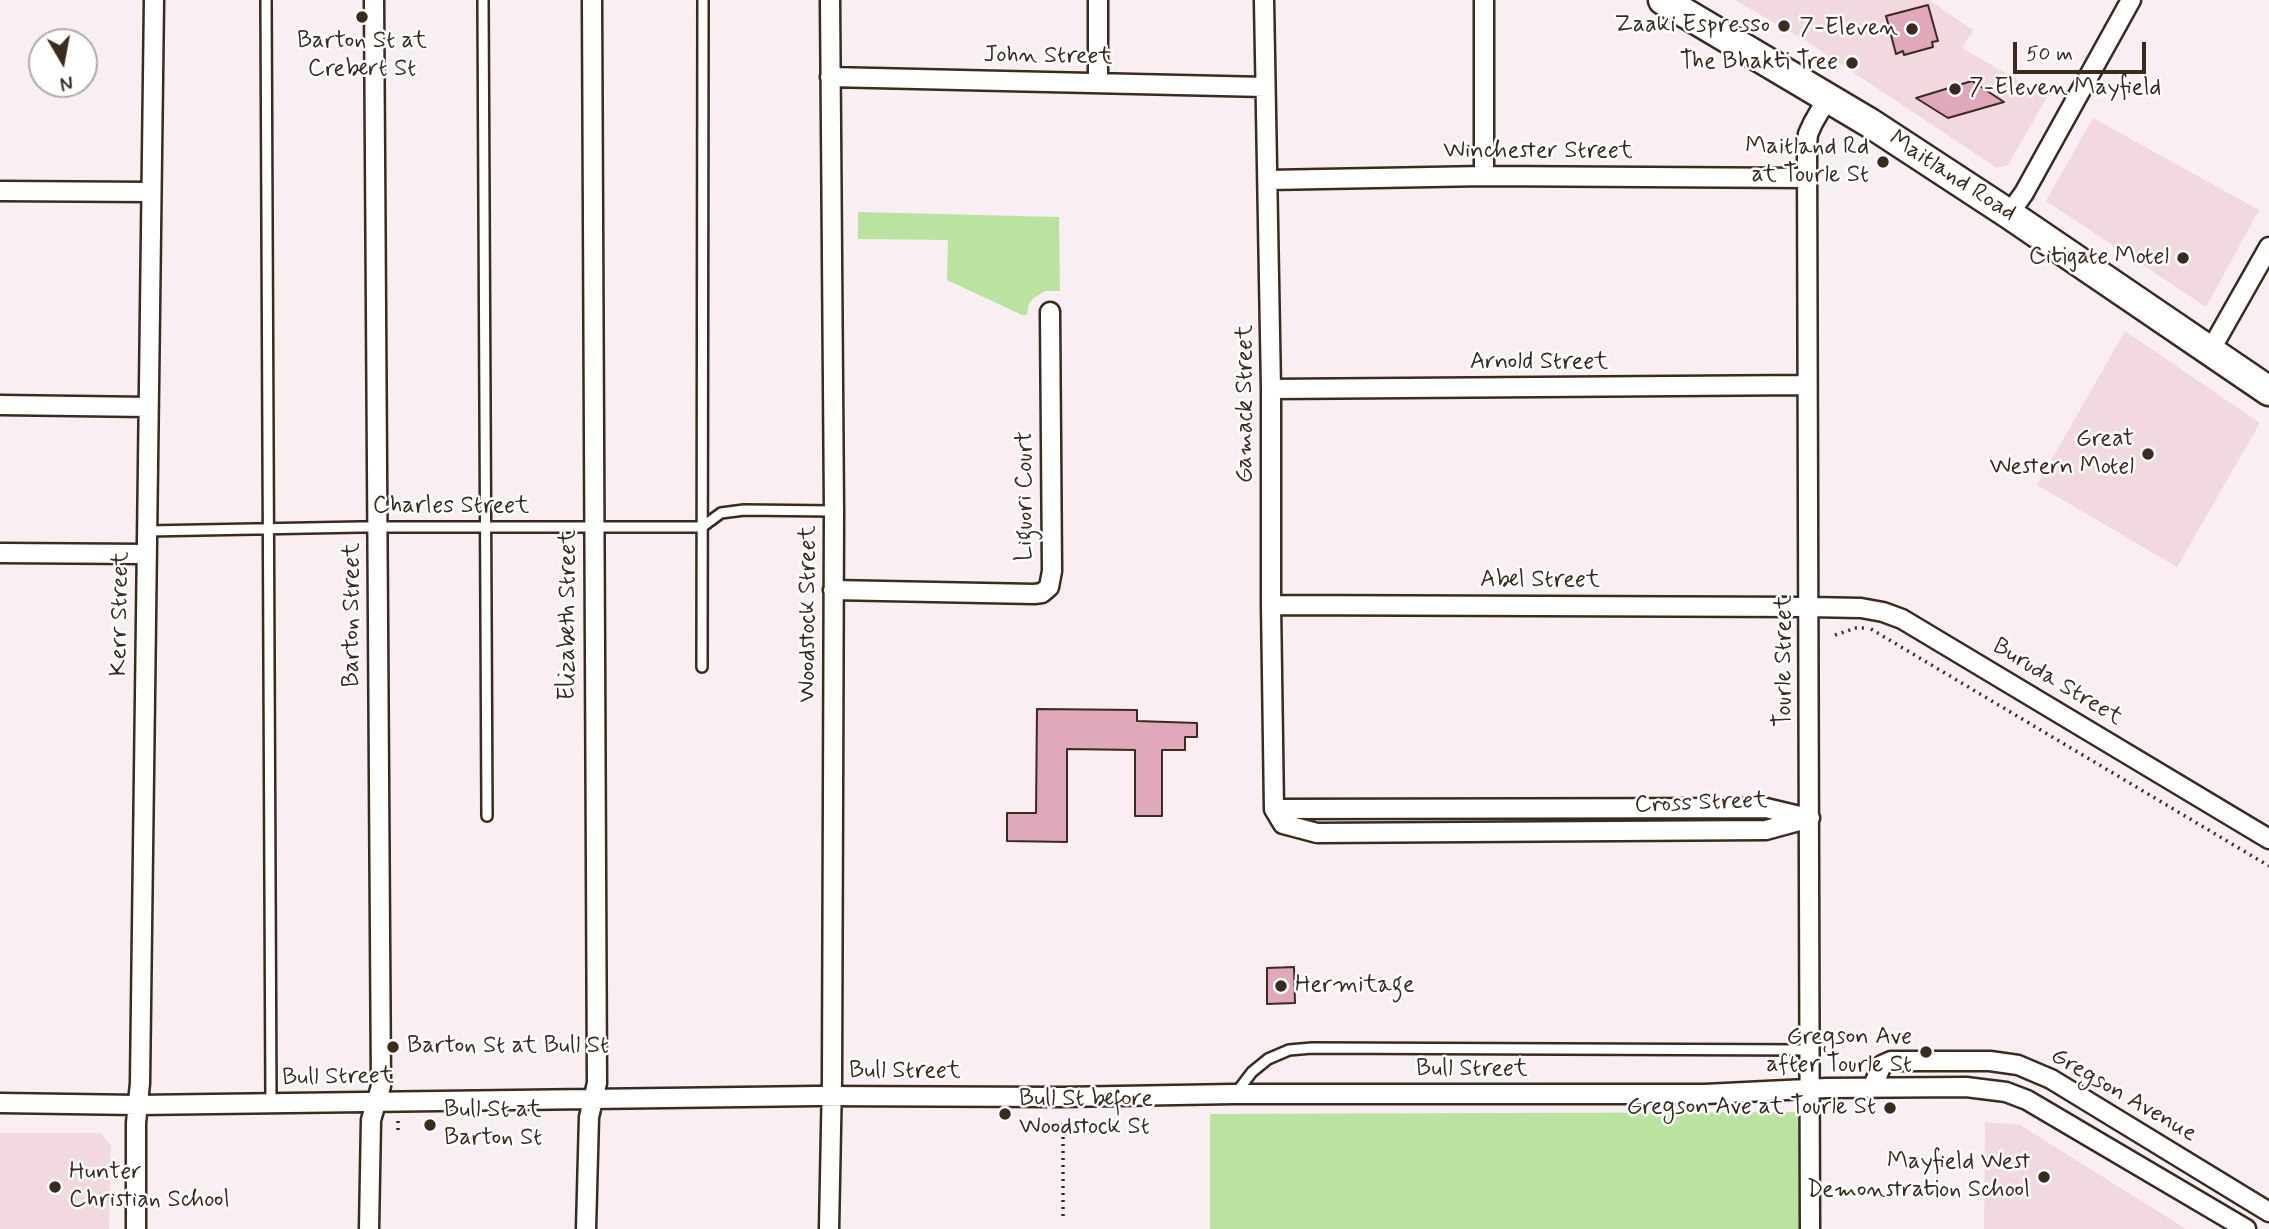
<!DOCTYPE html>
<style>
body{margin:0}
#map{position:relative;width:2269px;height:1229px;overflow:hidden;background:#f9eef1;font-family:Mynerve,sans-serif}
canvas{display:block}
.north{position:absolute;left:28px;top:28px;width:70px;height:70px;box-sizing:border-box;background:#fff;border:2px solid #b1aaa5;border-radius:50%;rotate:170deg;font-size:19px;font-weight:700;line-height:28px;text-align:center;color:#3b2a1e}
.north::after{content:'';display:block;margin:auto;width:24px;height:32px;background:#3b2a1e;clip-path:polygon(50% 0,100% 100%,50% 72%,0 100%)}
.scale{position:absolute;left:2013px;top:42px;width:133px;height:32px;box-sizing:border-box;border:4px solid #3b2a1e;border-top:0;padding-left:9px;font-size:21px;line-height:24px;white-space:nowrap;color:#3b2a1e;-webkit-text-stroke:5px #fff;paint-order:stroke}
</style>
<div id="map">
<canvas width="2269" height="1229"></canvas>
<div class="north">N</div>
<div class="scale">50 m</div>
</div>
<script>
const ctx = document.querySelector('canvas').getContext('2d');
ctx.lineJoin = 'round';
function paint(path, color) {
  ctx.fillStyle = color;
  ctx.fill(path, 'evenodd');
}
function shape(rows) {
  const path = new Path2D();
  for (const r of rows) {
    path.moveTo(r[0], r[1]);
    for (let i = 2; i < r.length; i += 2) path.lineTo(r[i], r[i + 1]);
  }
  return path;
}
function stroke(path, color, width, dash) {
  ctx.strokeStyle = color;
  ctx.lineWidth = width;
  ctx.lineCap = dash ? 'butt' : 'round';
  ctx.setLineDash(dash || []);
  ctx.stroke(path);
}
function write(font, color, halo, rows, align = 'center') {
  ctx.font = font + ' Mynerve,sans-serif';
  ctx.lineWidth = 5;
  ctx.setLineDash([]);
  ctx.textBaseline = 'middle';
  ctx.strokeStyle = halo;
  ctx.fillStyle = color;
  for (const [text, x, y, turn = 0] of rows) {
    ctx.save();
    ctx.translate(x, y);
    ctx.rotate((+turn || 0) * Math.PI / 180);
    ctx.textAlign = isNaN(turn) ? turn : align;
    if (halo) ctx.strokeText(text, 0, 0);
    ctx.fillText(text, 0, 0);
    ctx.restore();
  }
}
paint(shape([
 [1735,0,1929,0,1973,30,1962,48,2047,97,2008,165,1997,168,1806,41],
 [2093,118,2259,210,2206,307,2046,201],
 [2125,331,2260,423,2177,567,2037,485],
 [1985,1122,2020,1125,2186,1229,1984,1229],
 [0,1133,101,1133,111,1146,109,1229,0,1229]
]), '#f2d9e0');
paint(shape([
 [858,212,1059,217,1060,291,1045,291,1034,298,1029,304,1027,315,1022,315,947,280,948,240,858,239],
 [1799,1112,1799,1229,1210,1229,1210,1114]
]), '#bae39f');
const building = shape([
 [1928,5,1938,41,1932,42,1933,47,1904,55,1903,51,1896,54,1886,16,1928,5],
 [1972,81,2004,102,1948,118,1916,98,1972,81],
 [1037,709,1137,710,1137,721,1197,723,1197,737,1185,737,1185,750,1162,750,1162,816,1135,816,1135,750,1067,749,1067,842,1007,841,1007,813,1036,813,1037,709],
 [1294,967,1295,1003,1267,1004,1267,968,1294,967]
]);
paint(building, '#e0a8ba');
stroke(building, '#3b2a1e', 2);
const service = shape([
 [266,0,271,1103],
 [483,0,487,816],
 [147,531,361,527,702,527,721,513,744,510,834,511],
 [702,667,703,0],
 [1236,1093,1252,1072,1268,1059,1289,1050,1312,1048,1809,1050]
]);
const minor = shape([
 [1098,0,1098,83],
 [1264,0,1271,389,1271,605,1274,809,1283,824,1317,833,1766,830,1810,818],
 [830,77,1265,87],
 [1484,176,1484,0],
 [1268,180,1484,176,1808,178],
 [0,191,151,192],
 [2009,214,2024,193,2131,0],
 [2210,351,2269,247],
 [1271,389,1807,385],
 [0,405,148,407],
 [0,553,146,554],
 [833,590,1034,594,1042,593,1049,587,1052,571,1050,312],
 [1271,605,1809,607,1861,608,1883,612,1902,619,2269,839],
 [1274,809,1766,808,1808,818],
 [1872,1088,1882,1065,1891,1061,1990,1061,2018,1065,2051,1079,2269,1212],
 [0,1103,138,1105,816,1096,1061,1097,1234,1094,1705,1094,1827,1088,1966,1087,2006,1092,2027,1100,2246,1229],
 [136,1229,136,1123,140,1083,154,0],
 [369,1229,371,1120,381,1086,374,0],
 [586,1229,589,1117,597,1083,592,0],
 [829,1229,832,1079,834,511,830,0],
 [1810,1229,1807,146,1808,134,1813,123,1828,97]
]);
const primary = shape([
 [1663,0,1870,123,2009,214,2269,391]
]);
stroke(service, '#3b2a1e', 14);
stroke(minor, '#3b2a1e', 23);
stroke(primary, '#3b2a1e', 33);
stroke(shape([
 [1871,629,2269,866],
 [1835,635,1856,628,1864,628],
 [398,1130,398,1118],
 [1063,1216,1063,1119]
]), '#3b2a1e', 3.5, [2, 5]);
stroke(service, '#fff', 9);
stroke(minor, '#fff', 18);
stroke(primary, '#fff', 28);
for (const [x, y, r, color] of [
 [362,17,7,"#3b2a1e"],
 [1784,26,7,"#3b2a1e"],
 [1912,29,7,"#3b2a1e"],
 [1852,63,7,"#3b2a1e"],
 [1955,89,7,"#3b2a1e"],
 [1883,162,7,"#3b2a1e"],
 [2183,258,7,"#3b2a1e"],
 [2148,454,7,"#3b2a1e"],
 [1281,986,7,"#3b2a1e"],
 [393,1047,7,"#3b2a1e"],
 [1926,1052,7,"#3b2a1e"],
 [1890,1108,7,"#3b2a1e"],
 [1005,1114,7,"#3b2a1e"],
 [430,1125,7,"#3b2a1e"],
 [2044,1177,7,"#3b2a1e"],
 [55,1187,7,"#3b2a1e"]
]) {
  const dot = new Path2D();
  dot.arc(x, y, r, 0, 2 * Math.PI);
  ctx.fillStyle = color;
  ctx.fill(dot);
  stroke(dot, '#fff', 2.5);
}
write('24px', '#3b2a1e', '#fff', [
 ["Zaaki Espresso",1770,26],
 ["7-Eleven",1898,29],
 ["Barton St at",362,42,"center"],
 ["Crebert St",362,70,"center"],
 ["The Bhakti Tree",1838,63],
 ["7-Eleven Mayfield",1969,89,"left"],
 ["Maitland Rd",1869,148],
 ["at Tourle St",1869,176],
 ["Citigate Motel",2169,258],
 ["Great",2134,440],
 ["Western Motel",2134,468],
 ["Hermitage",1295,986,"left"],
 ["Gregson Ave",1912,1038],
 ["after Tourle St",1912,1066],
 ["Barton St at Bull St",407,1047,"left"],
 ["Bull St before",1019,1100,"left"],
 ["Woodstock St",1019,1128,"left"],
 ["Gregson Ave at Tourle St",1876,1108],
 ["Bull St at",444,1111,"left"],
 ["Barton St",444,1139,"left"],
 ["Mayfield West",2030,1163],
 ["Demonstration School",2030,1191],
 ["Hunter",69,1173,"left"],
 ["Christian School",69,1201,"left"]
], 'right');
write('24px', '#3b2a1e', '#fff', [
 ["John Street",1048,57,1],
 ["Winchester Street",1538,152],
 ["Maitland Road",1952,177,33],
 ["Arnold Street",1539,363],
 ["Gamack Street",1246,404,-90],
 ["Liguori Court",1026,496,-90],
 ["Charles Street",451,507],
 ["Abel Street",1540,581],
 ["Kerr Street",121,614,-89],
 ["Woodstock Street",809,614,-90],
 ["Barton Street",353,615,-90],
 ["Elizabeth Street",569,615,-90],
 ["Tourle Street",1785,661,-90],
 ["Buruda Street",2057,683,31],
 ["Cross Street",1701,804,-2],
 ["Bull Street",1472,1070],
 ["Bull Street",905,1072],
 ["Bull Street",338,1078,-1],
 ["Gregson Avenue",2123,1096,30]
]);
</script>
